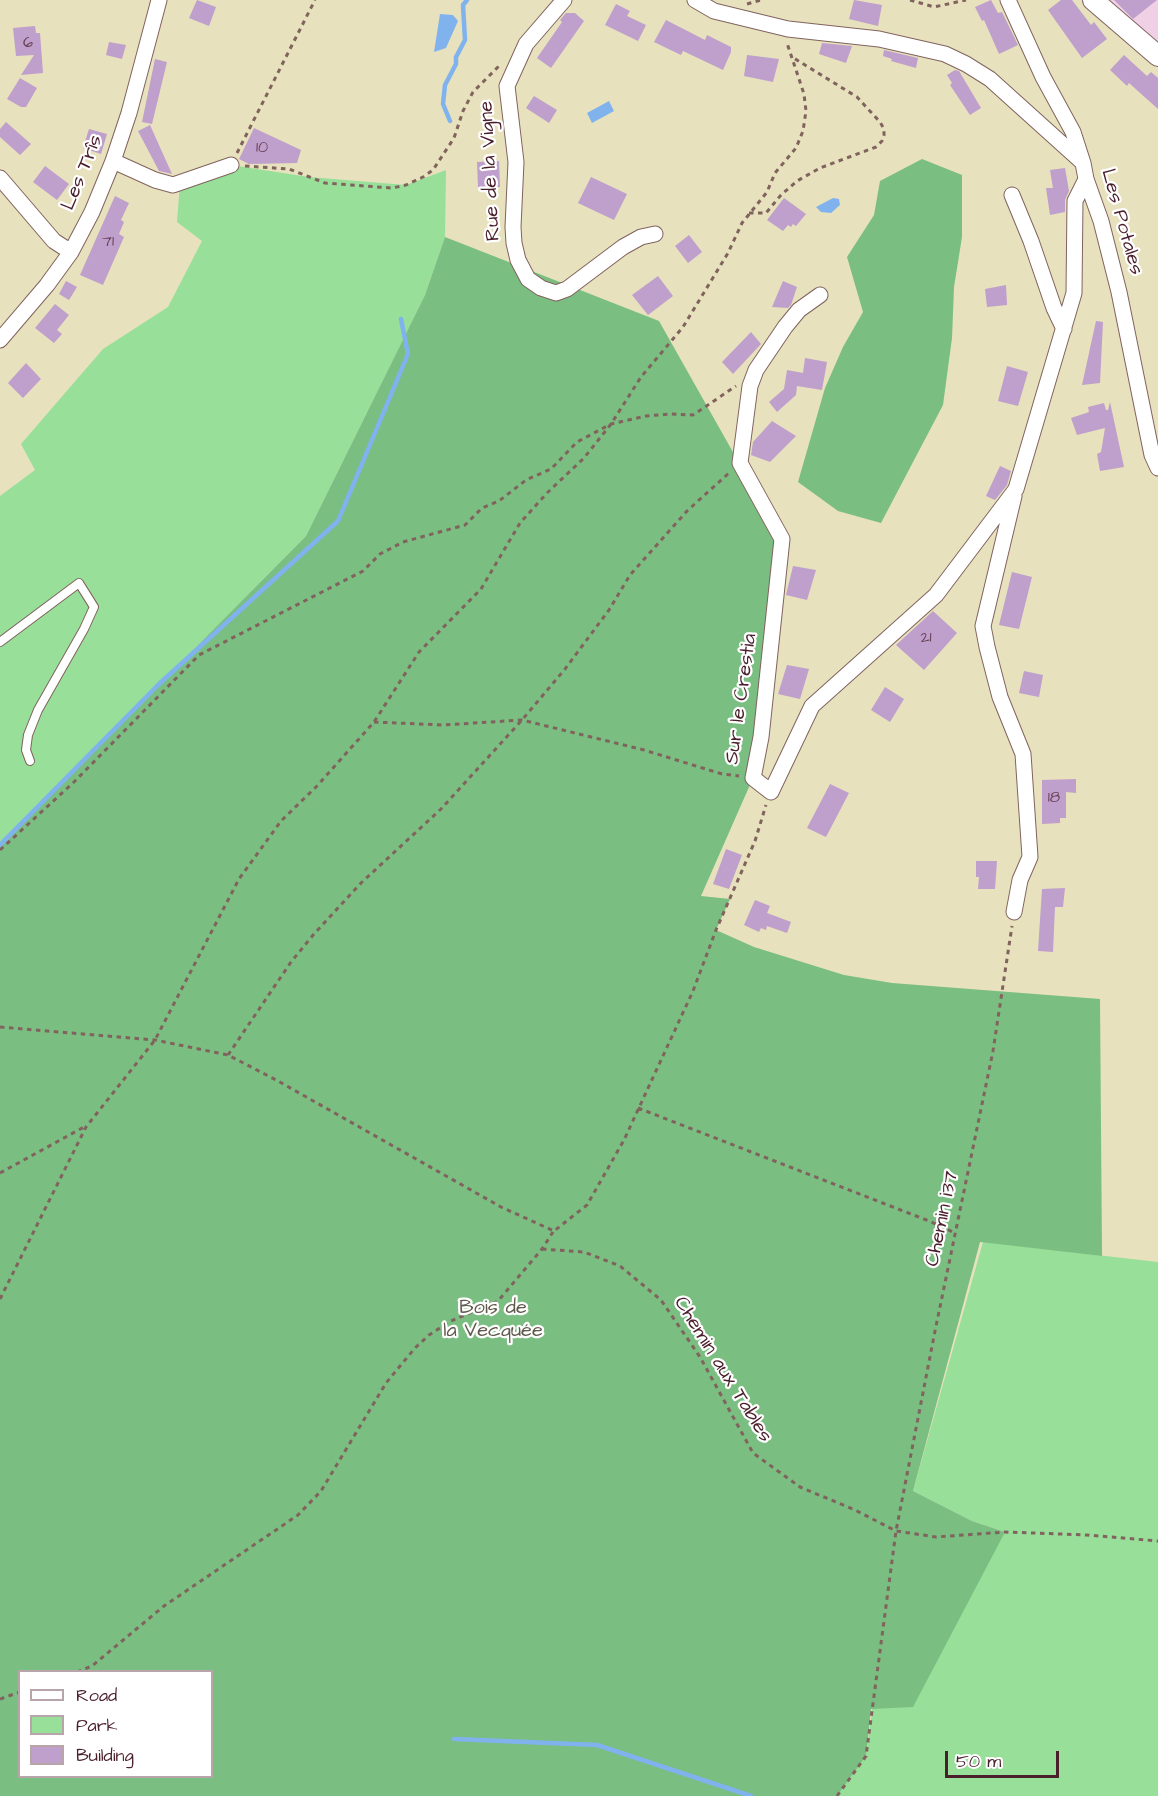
<!DOCTYPE html>
<meta charset="utf-8">
<style>
body{margin:0}
#map{position:relative;width:1158px;height:1796px;overflow:hidden;background:#e7e1bd;font-family:"Architects Daughter",sans-serif}
canvas{display:block}
.legend{position:absolute;left:18px;top:1670px;width:195px;height:108px;box-sizing:border-box;background:#fff;border:2px solid #b7a5aa;margin:0;padding:8px 10px;list-style:none;font-size:18px;color:#4a1f2b}
.legend li{display:flex;align-items:center;gap:12px;height:30px}
.legend b{width:30px;border:2px solid #b7a5aa}
.scale{position:absolute;left:945px;top:1751px;width:114px;height:27px;box-sizing:border-box;border:3px solid #4a1f2b;border-top:0;padding-left:8px;font-size:18px;line-height:21px;white-space:nowrap;color:#4a1f2b;-webkit-text-stroke:4px #fff;paint-order:stroke}
</style>
<div id="map">
<canvas width="1158" height="1796"></canvas>
<ul class="legend">
<li><b style="height:8px;background:#fff"></b>Road</li>
<li><b style="height:16px;background:#98df99"></b>Park</li>
<li><b style="height:16px;background:#bf9fcc"></b>Building</li>
</ul>
<div class="scale">50 m</div>
</div>
<script>
const ctx = document.querySelector('canvas').getContext('2d');
ctx.lineJoin = 'round';
function paint(path, color) {
  ctx.fillStyle = color;
  ctx.fill(path, 'evenodd');
}
function shape(rows) {
  const path = new Path2D();
  for (const r of rows) {
    path.moveTo(r[0], r[1]);
    for (let i = 2; i < r.length; i += 2) path.lineTo(r[i], r[i + 1]);
  }
  return path;
}
function stroke(path, color, width, dash) {
  ctx.strokeStyle = color;
  ctx.lineWidth = width;
  ctx.lineCap = dash ? 'butt' : 'round';
  ctx.setLineDash(dash || []);
  ctx.stroke(path);
}
function write(font, color, halo, rows, align = 'center') {
  ctx.font = font + ' "Architects Daughter",sans-serif';
  ctx.lineWidth = 4.5;
  ctx.setLineDash([]);
  ctx.textBaseline = 'middle';
  ctx.strokeStyle = halo;
  ctx.fillStyle = color;
  for (const [text, x, y, turn = 0] of rows) {
    ctx.save();
    ctx.translate(x, y);
    ctx.rotate((+turn || 0) * Math.PI / 180);
    ctx.textAlign = isNaN(turn) ? turn : align;
    if (halo) ctx.strokeText(text, 0, 0);
    ctx.fillText(text, 0, 0);
    ctx.restore();
  }
}
paint(shape([
 [1104,0,1158,0,1158,45,1152,37]
]), '#f0d0e4');
paint(shape([
 [231,165,309,177,406,185,446,170,445,237,425,295,306,536,0,845,0,496,35,470,21,444,103,349,168,307,202,241,177,222,180,183],
 [983,1242,1158,1262,1158,1796,837,1796,866,1756,873,1704,1005,1532,972,1521,913,1491]
]), '#98df99');
paint(shape([
 [922,159,962,175,962,237,954,287,952,338,943,405,881,523,838,511,798,482,825,388,843,347,863,312,847,257,874,215,880,181],
 [445,237,659,321,782,539,753,778,701,896,730,899,716,930,754,947,844,975,892,983,1100,999,1102,1256,980,1242,913,1491,972,1521,1005,1532,913,1707,871,1709,866,1756,837,1796,0,1796,0,845,306,536,425,295],
 [20,1672,212,1672,212,1776,20,1776]
]), '#7abe81');
paint(shape([
 [440,14,453,15,458,21,446,48,434,52],
 [609,101,614,111,592,123,587,113],
 [833,198,839,199,840,205,831,213,821,212,816,207]
]), '#80b3ed');
stroke(shape([
 [450,121,443,104,445,85,456,64,456,57,465,40,463,5,467,0],
 [0,845,159,684,338,521,408,354,401,319],
 [454,1739,597,1745,751,1796]
]), '#80b3ed', 4.5);
paint(shape([
 [197,0,216,7,209,26,189,18],
 [854,0,882,5,878,26,849,19],
 [991,0,998,13,1002,12,1018,45,999,54,984,20,982,21,975,7],
 [1061,0,1072,0,1091,25,1094,22,1107,39,1082,58,1048,10],
 [1114,0,1157,0,1133,19],
 [616,4,630,11,627,16,646,25,638,41,605,25],
 [566,13,575,13,584,21,551,68,537,58,562,22,560,20],
 [666,20,705,40,707,35,731,47,731,52,723,70,683,51,681,55,654,42],
 [35,26,36,33,40,33,43,73,21,75,34,55,16,56,13,28],
 [109,42,126,45,122,59,106,55],
 [822,43,852,46,846,63,819,54],
 [884,50,918,58,916,68,891,61,892,59,883,56],
 [747,55,779,59,773,82,744,76],
 [1124,55,1147,76,1151,72,1158,78,1158,109,1129,83,1127,86,1110,70],
 [155,59,167,62,152,124,142,122],
 [955,70,959,71,981,108,970,115,950,85,952,83,947,75],
 [20,78,37,88,26,107,21,107,7,99],
 [534,96,557,110,549,123,526,108],
 [6,122,31,144,20,155,0,137,0,129],
 [150,125,172,174,159,171,138,131],
 [254,128,301,150,297,163,249,164,239,159],
 [89,129,107,134,101,154,83,148],
 [499,161,500,187,478,187,477,162],
 [45,166,69,184,57,200,33,182],
 [1065,168,1069,191,1065,200,1065,212,1050,215,1046,188,1053,188,1050,170],
 [591,177,627,194,614,220,578,203],
 [115,196,129,203,121,220,124,222,119,234,124,237,103,285,80,275],
 [784,198,806,214,796,226,793,224,791,227,788,225,783,231,767,220],
 [689,235,702,252,688,263,675,246],
 [658,276,673,296,648,315,632,295],
 [66,281,77,287,69,300,59,294],
 [783,281,797,287,791,305,788,308,772,307],
 [1006,285,1007,305,987,307,985,289],
 [55,304,69,315,57,330,62,334,54,343,35,328],
 [1096,321,1103,322,1100,383,1082,385],
 [751,332,761,344,733,374,722,362],
 [805,358,827,362,822,390,797,386,796,395,777,412,769,402,784,389,787,370,803,373],
 [26,363,41,379,23,398,8,383],
 [1007,366,1028,372,1018,406,998,401],
 [1110,402,1124,467,1100,471,1097,454,1101,452,1105,428,1077,435,1071,418,1089,412,1088,407,1104,403,1106,410,1108,410],
 [772,421,796,436,770,462,751,455,753,442],
 [1000,466,1011,471,1007,485,995,500,986,496],
 [793,566,816,570,807,600,786,595],
 [1012,572,1032,577,1019,629,999,625],
 [933,611,957,633,924,670,896,645],
 [787,665,809,669,800,699,778,694],
 [1024,671,1043,675,1039,697,1019,693],
 [885,687,904,699,890,722,871,710],
 [1076,779,1076,793,1066,792,1066,818,1060,818,1060,823,1042,824,1042,780],
 [830,784,849,793,826,837,807,828],
 [726,849,742,855,729,889,713,884],
 [976,861,997,861,995,889,978,889,979,877,976,877],
 [1065,888,1063,907,1055,907,1053,952,1038,951,1042,889],
 [755,900,770,906,767,913,791,922,787,933,767,926,766,930,761,928,759,932,744,925]
]), '#bf9fcc');
const service = shape([
 [0,642,79,583,94,607,84,629,38,710,28,735,26,750,30,761]
]);
const minor = shape([
 [564,0,526,44,507,86,516,162,513,227,514,243,518,260,528,279,541,288,556,293,567,289,623,247,641,237,655,234],
 [695,0,714,11,788,29,879,39,945,54,966,64,990,79,1081,161],
 [1008,0,1043,77,1073,132,1083,163,1086,179,1101,221,1119,292,1152,455,1158,468],
 [113,161,155,180,173,185,231,165],
 [0,178,54,241,71,252],
 [1012,195,1031,241,1054,308,1064,329],
 [820,295,799,310,785,327,756,370,750,386,740,463,782,539,761,737,753,778,771,792,812,706,936,595,1016,489,1074,293,1075,201,1086,179],
 [0,340,47,285,71,252,92,212,113,161,129,113,159,0],
 [1014,912,1020,880,1030,857,1023,754,1000,697,987,647,983,626,1014,496]
]);
const tertiary = shape([
 [1093,0,1158,56]
]);
stroke(service, '#81635e', 10);
stroke(minor, '#81635e', 17);
stroke(tertiary, '#81635e', 22);
stroke(shape([
 [910,0,934,7,966,0],
 [747,4,761,0],
 [237,153,315,0],
 [245,166,289,169,325,183,392,188,406,185,423,177,433,170,454,138,463,111,473,92,499,66],
 [749,213,766,213,781,195,797,181,820,168,876,147,882,141,884,135,884,129,880,122,857,97,792,57],
 [374,722,443,725,522,720,644,750,722,774,739,776],
 [0,850,74,782,199,655,363,571,380,554,403,542,465,525,482,508,499,501,526,480,551,469,577,442,611,424,646,416,671,414,693,415,736,386],
 [0,1027,155,1040,228,1055,278,1081,501,1207,554,1231,587,1205,624,1140,693,991,716,930,755,841,766,805],
 [228,1055,291,962,314,934,361,883,441,809,522,720,565,669,609,610,630,575,687,511,730,472],
 [638,1108,929,1221,955,1233],
 [0,1173,84,1127],
 [542,1249,584,1252,620,1266,661,1300,700,1357,753,1453,800,1487,855,1510,896,1531,936,1537,1005,1532,1087,1535,1158,1541],
 [0,1299,86,1127,155,1040,239,879,281,821,317,786,374,722,419,652,481,589,520,523,547,493,584,458,611,424,641,377,683,327,728,253,742,223,767,192,775,173,796,148,803,131,806,111,804,94,787,43],
 [77,1672,92,1666,164,1606,298,1515,321,1491,386,1383,415,1348,429,1335,451,1321,498,1301,542,1249,553,1232],
 [0,1699,20,1692],
 [837,1796,866,1756,896,1531,935,1331,993,1051,1012,926]
]), '#81635e', 3, [4.5, 4.5]);
stroke(service, '#fff', 8);
stroke(minor, '#fff', 15);
stroke(tertiary, '#fff', 20);
write('16px', '#673f53', null, [
 ["6",28,44],
 ["10",262,149],
 ["71",108,243],
 ["21",926,639],
 ["18",1054,799]
]);
write('20px', '#4a1f2b', '#fff', [
 ["Rue de la Vigne",491,171,-93],
 ["Les Trîs",83,173,-68],
 ["Les Potales",1121,222,74],
 ["Sur le Crestia",742,699,-82],
 ["Chemin i37",943,1219,-78],
 ["Chemin aux Tables",722,1370,58]
]);
write('20px', '#61594c', '#fff', [
 ["Bois de",493,1309],
 ["la Vecquée",493,1332]
]);
</script>
